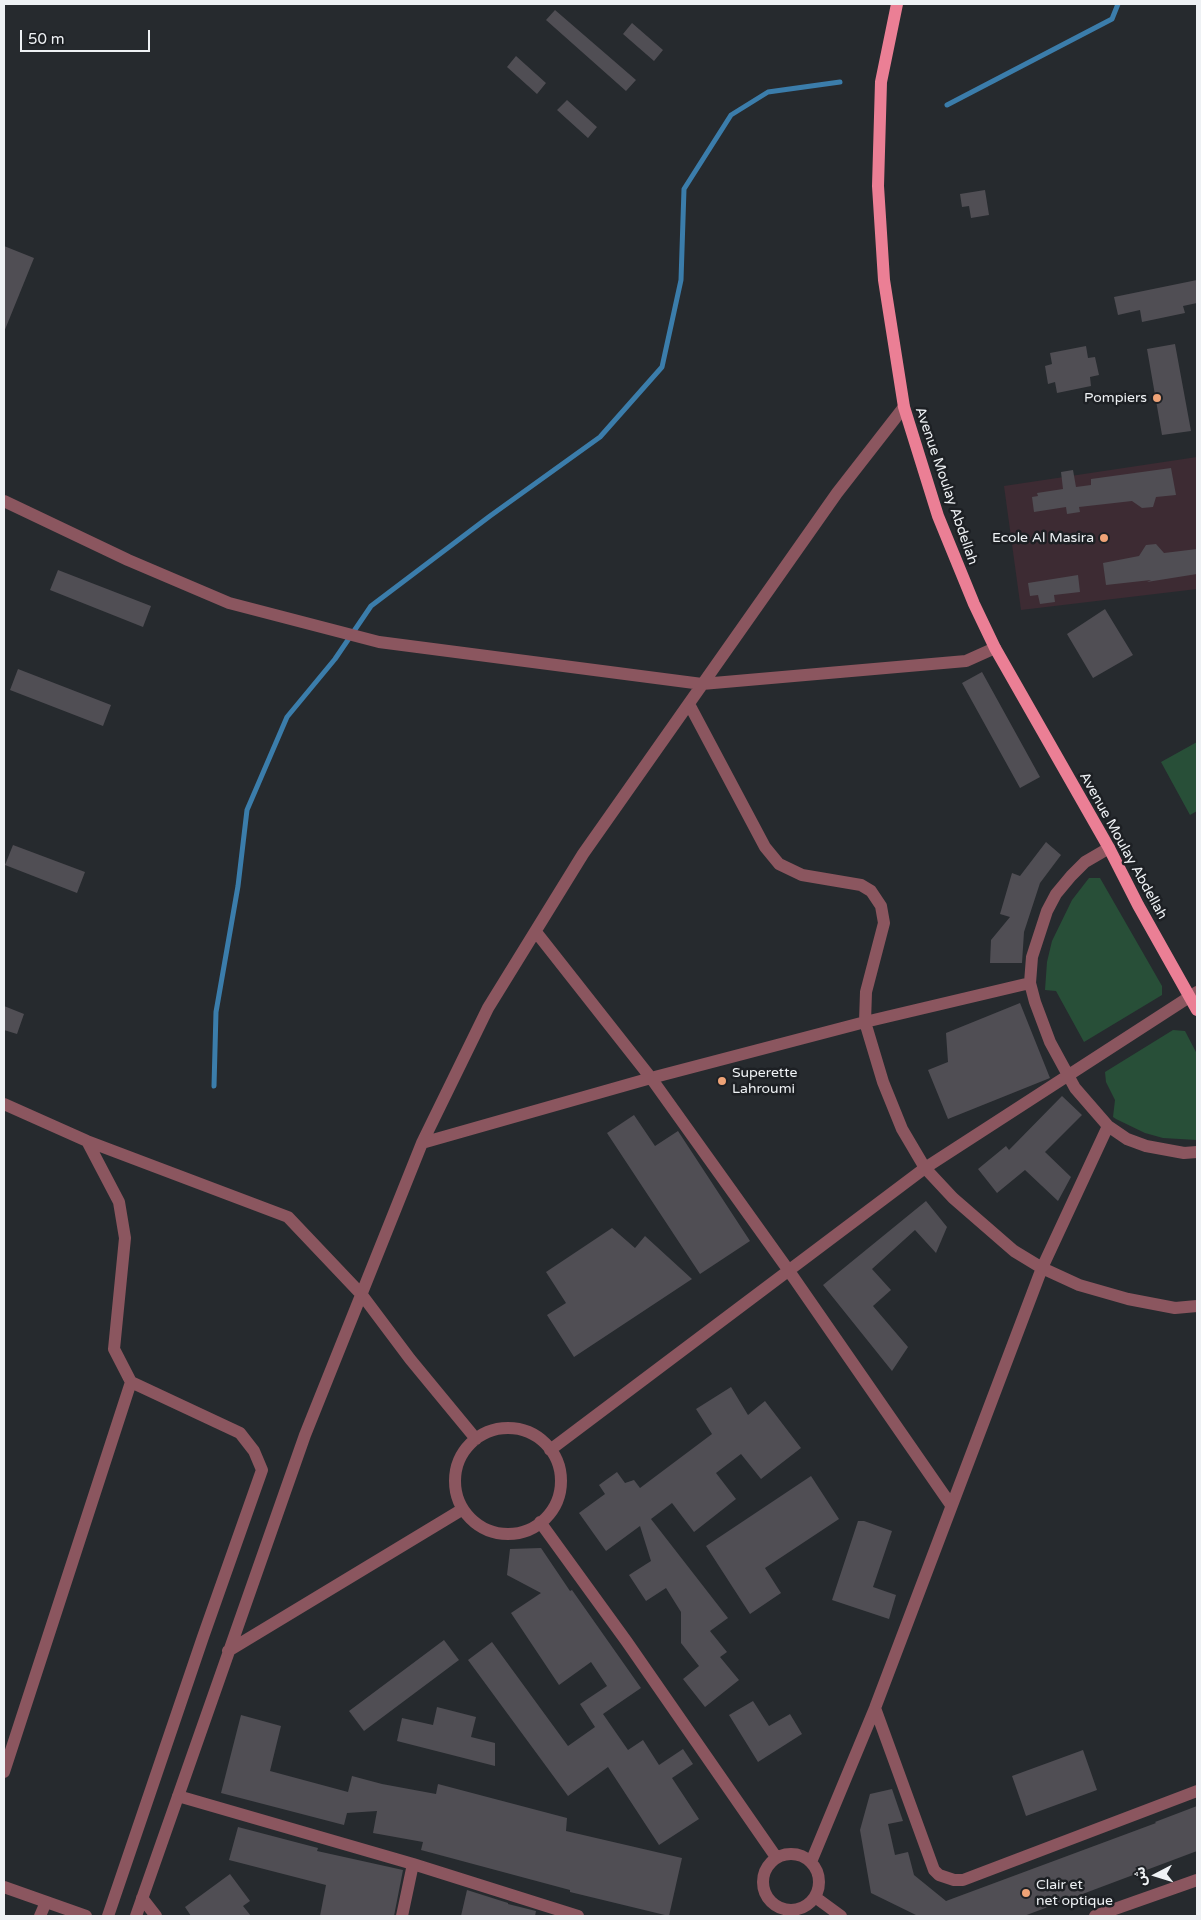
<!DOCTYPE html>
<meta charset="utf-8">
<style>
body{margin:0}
#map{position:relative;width:1201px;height:1920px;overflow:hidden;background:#262a2e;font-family:"Varela Round","Noto Sans Arabic",sans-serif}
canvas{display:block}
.frame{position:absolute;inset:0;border:5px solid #eef1f4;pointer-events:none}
.north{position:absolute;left:1131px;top:1850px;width:50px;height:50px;-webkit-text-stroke:4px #1d2024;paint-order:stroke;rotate:265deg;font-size:14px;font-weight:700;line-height:20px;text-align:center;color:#eef1f4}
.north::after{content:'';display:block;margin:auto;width:18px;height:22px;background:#eef1f4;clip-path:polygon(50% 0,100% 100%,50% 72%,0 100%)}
.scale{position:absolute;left:20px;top:30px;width:130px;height:22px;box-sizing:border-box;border:2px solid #eef1f4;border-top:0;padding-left:6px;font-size:15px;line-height:18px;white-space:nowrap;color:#eef1f4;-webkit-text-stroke:4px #1d2024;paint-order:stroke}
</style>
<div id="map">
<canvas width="1201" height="1920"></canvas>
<div class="frame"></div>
<div class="north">ش</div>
<div class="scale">50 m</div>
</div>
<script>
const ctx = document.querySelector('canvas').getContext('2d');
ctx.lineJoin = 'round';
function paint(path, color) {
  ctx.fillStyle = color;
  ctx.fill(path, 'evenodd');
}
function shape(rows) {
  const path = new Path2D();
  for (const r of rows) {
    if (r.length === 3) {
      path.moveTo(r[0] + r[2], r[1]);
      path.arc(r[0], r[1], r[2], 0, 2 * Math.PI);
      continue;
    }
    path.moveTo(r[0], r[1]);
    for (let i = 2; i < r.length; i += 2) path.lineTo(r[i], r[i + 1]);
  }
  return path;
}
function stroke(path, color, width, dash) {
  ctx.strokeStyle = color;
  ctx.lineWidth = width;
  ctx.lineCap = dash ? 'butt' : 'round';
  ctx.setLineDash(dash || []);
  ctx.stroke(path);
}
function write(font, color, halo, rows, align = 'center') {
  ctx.font = font + ' "Varela Round",sans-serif';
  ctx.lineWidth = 5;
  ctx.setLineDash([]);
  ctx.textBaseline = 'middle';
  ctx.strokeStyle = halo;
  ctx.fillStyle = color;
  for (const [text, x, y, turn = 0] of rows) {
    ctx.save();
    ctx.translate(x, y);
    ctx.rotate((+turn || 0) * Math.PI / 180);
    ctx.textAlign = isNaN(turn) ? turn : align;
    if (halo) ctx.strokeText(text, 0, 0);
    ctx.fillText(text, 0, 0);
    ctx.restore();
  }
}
paint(shape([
 [1197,457,1197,589,1021,610,1004,486]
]), '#3d2b33');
paint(shape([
 [1197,742,1197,811,1190,815,1161,762],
 [1089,878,1100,878,1162,986,1162,995,1084,1042,1056,991,1045,990,1047,962,1052,941,1072,900],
 [1173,1030,1185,1031,1197,1054,1197,1140,1163,1138,1145,1133,1116,1119,1113,1117,1115,1100,1106,1082,1105,1072]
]), '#284f38');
stroke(shape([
 [947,105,1112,19,1118,4],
 [214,1086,216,1012,238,886,247,810,287,717,335,659,371,606,490,516,600,437,662,367,681,280,684,189,731,115,768,92,840,82]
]), '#3b7dab', 5);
paint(shape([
 [555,10,636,80,626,91,546,20],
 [632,23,663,50,654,61,623,34],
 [516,56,546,83,537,94,507,67],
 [567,100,597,127,588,138,557,110],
 [985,190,989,215,971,218,969,206,962,207,960,194],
 [4,246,34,258,4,332],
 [1197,280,1197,303,1183,306,1185,313,1142,322,1140,310,1118,315,1114,297],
 [1175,344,1191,431,1162,435,1147,349],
 [1086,346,1088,358,1095,357,1099,375,1090,377,1091,386,1057,393,1055,382,1048,384,1045,366,1052,364,1050,353],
 [1171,468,1176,495,1156,497,1153,507,1142,508,1132,501,1079,507,1080,512,1067,514,1066,507,1034,512,1032,497,1038,496,1037,493,1063,489,1061,472,1073,470,1076,487,1091,485,1091,479],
 [1156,544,1164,553,1197,549,1197,574,1147,582,1151,580,1106,585,1103,563,1139,556,1146,545],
 [58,570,151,606,143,627,50,590],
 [1078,575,1080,592,1054,595,1055,602,1040,604,1038,595,1030,596,1028,583],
 [1105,609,1133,655,1093,678,1067,634],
 [18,669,111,705,103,726,10,690],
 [982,672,1040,777,1020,788,962,683],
 [1046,842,1061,855,1040,883,1024,932,1022,963,990,963,991,940,1010,917,1000,914,1012,873,1020,876],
 [13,845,85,872,77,893,5,865],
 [1020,1003,1050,1078,948,1119,928,1070,948,1062,946,1033],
 [4,1006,24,1014,17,1034,4,1030],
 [1062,1096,1082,1115,1045,1152,1071,1177,1058,1201,1025,1170,997,1193,978,1169,1006,1146,1009,1150],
 [634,1115,655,1146,678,1131,750,1241,700,1274,607,1133],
 [926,1201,947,1227,936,1253,915,1230,872,1269,891,1290,873,1306,908,1347,892,1371,823,1285],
 [612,1228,635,1248,645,1236,692,1279,574,1357,547,1315,566,1303,546,1272],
 [731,1387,748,1415,765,1401,801,1448,761,1479,741,1454,716,1473,736,1499,694,1532,672,1503,651,1519,728,1618,710,1631,727,1652,720,1657,739,1680,705,1707,683,1679,699,1666,681,1643,681,1612,666,1588,646,1601,629,1575,651,1561,640,1526,606,1551,579,1513,605,1494,599,1485,617,1472,625,1483,634,1480,640,1488,712,1434,696,1409],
 [811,1476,839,1519,765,1568,781,1593,750,1614,706,1546],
 [858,1521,864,1521,892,1531,873,1587,896,1595,889,1619,832,1600],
 [541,1548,570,1591,572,1590,641,1688,603,1714,628,1750,643,1740,659,1765,683,1749,693,1764,672,1778,699,1819,659,1845,608,1767,568,1796,468,1660,492,1642,568,1746,595,1727,580,1704,607,1686,591,1662,559,1685,511,1613,541,1593,507,1575,510,1549],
 [444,1640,459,1660,364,1731,349,1711],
 [753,1701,769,1726,790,1714,802,1734,758,1762,729,1715],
 [437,1707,476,1717,471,1737,495,1743,495,1766,397,1741,402,1718,433,1725],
 [241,1715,281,1726,270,1771,348,1792,352,1776,382,1784,436,1794,438,1784,567,1818,566,1831,682,1858,669,1916,570,1892,570,1890,421,1850,423,1842,373,1833,377,1811,347,1813,344,1825,221,1793],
 [1083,1750,1097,1790,1026,1816,1012,1776],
 [892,1789,903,1821,888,1824,895,1855,908,1852,914,1875,946,1901,1156,1823,1155,1822,1197,1806,1197,1851,1024,1916,918,1916,871,1893,860,1830,870,1794],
 [238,1827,318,1848,317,1851,403,1870,394,1916,320,1916,326,1885,229,1860],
 [230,1874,250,1901,243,1906,251,1916,191,1916,185,1907],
 [467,1890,508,1903,508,1904,536,1911,535,1916,461,1916]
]), '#504e54');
stroke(shape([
 [4,501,128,560,229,603,379,642,702,684,966,661,995,648],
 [689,704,765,847,779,864,802,875,861,885,871,891,881,906,884,923,866,992,865,1022,883,1082,902,1129,925,1168,953,1198,1014,1251,1042,1268,1079,1285,1128,1299,1175,1308,1197,1306],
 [1109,848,1085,862,1071,876,1056,894,1047,911,1032,957,1030,983,1035,1002,1050,1042,1075,1088,1108,1126,1127,1139,1146,1146,1184,1153,1197,1152],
 [536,932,651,1078,789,1271,951,1505],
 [4,1104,87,1141,288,1217,362,1295,410,1359,476,1439],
 [422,1143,651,1078,865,1022,1030,983],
 [508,1481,53],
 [550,1450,925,1168,1197,992],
 [540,1522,627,1642,776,1857],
 [228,1651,463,1509],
 [875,1708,934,1870,939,1875,954,1880,963,1880,1197,1791],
 [4,1772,131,1382,114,1349,125,1238,119,1202,87,1141],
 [178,1796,413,1864,402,1916],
 [791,1882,28],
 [811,1862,875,1708,1042,1268,1108,1126],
 [413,1864,578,1916],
 [4,1887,86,1916],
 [815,1897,841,1916],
 [142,1898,156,1916],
 [40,1916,46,1902],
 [108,1916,203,1637,262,1470,254,1451,240,1433,131,1382],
 [136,1916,305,1435,422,1143,488,1008,583,854,837,493,904,407],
 [1095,1916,1197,1880]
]), '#8b565f', 12);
stroke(shape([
 [897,4,881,82,878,186,884,280,904,407,938,516,974,604,995,648,1109,848,1138,905,1197,1010]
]), '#eb7f95', 12);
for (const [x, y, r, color] of [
 [1157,398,5,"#efa377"],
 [1104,538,5,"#efa377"],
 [722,1081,5,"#efa377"],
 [1026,1893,5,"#efa377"]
]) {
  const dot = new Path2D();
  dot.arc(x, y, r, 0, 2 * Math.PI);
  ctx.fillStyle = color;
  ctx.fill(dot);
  stroke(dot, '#1d2024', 2);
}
write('14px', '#eef1f4', '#1d2024', [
 ["Pompiers",1147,398],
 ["Ecole Al Masira",1094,538],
 ["Superette",732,1073,"left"],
 ["Lahroumi",732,1089,"left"],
 ["Clair et",1036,1885,"left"],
 ["net optique",1036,1901,"left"]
], 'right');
write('14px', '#eef1f4', '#1d2024', [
 ["Avenue Moulay Abdellah",946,486,71],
 ["Avenue Moulay Abdellah",1123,846,61]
]);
</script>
